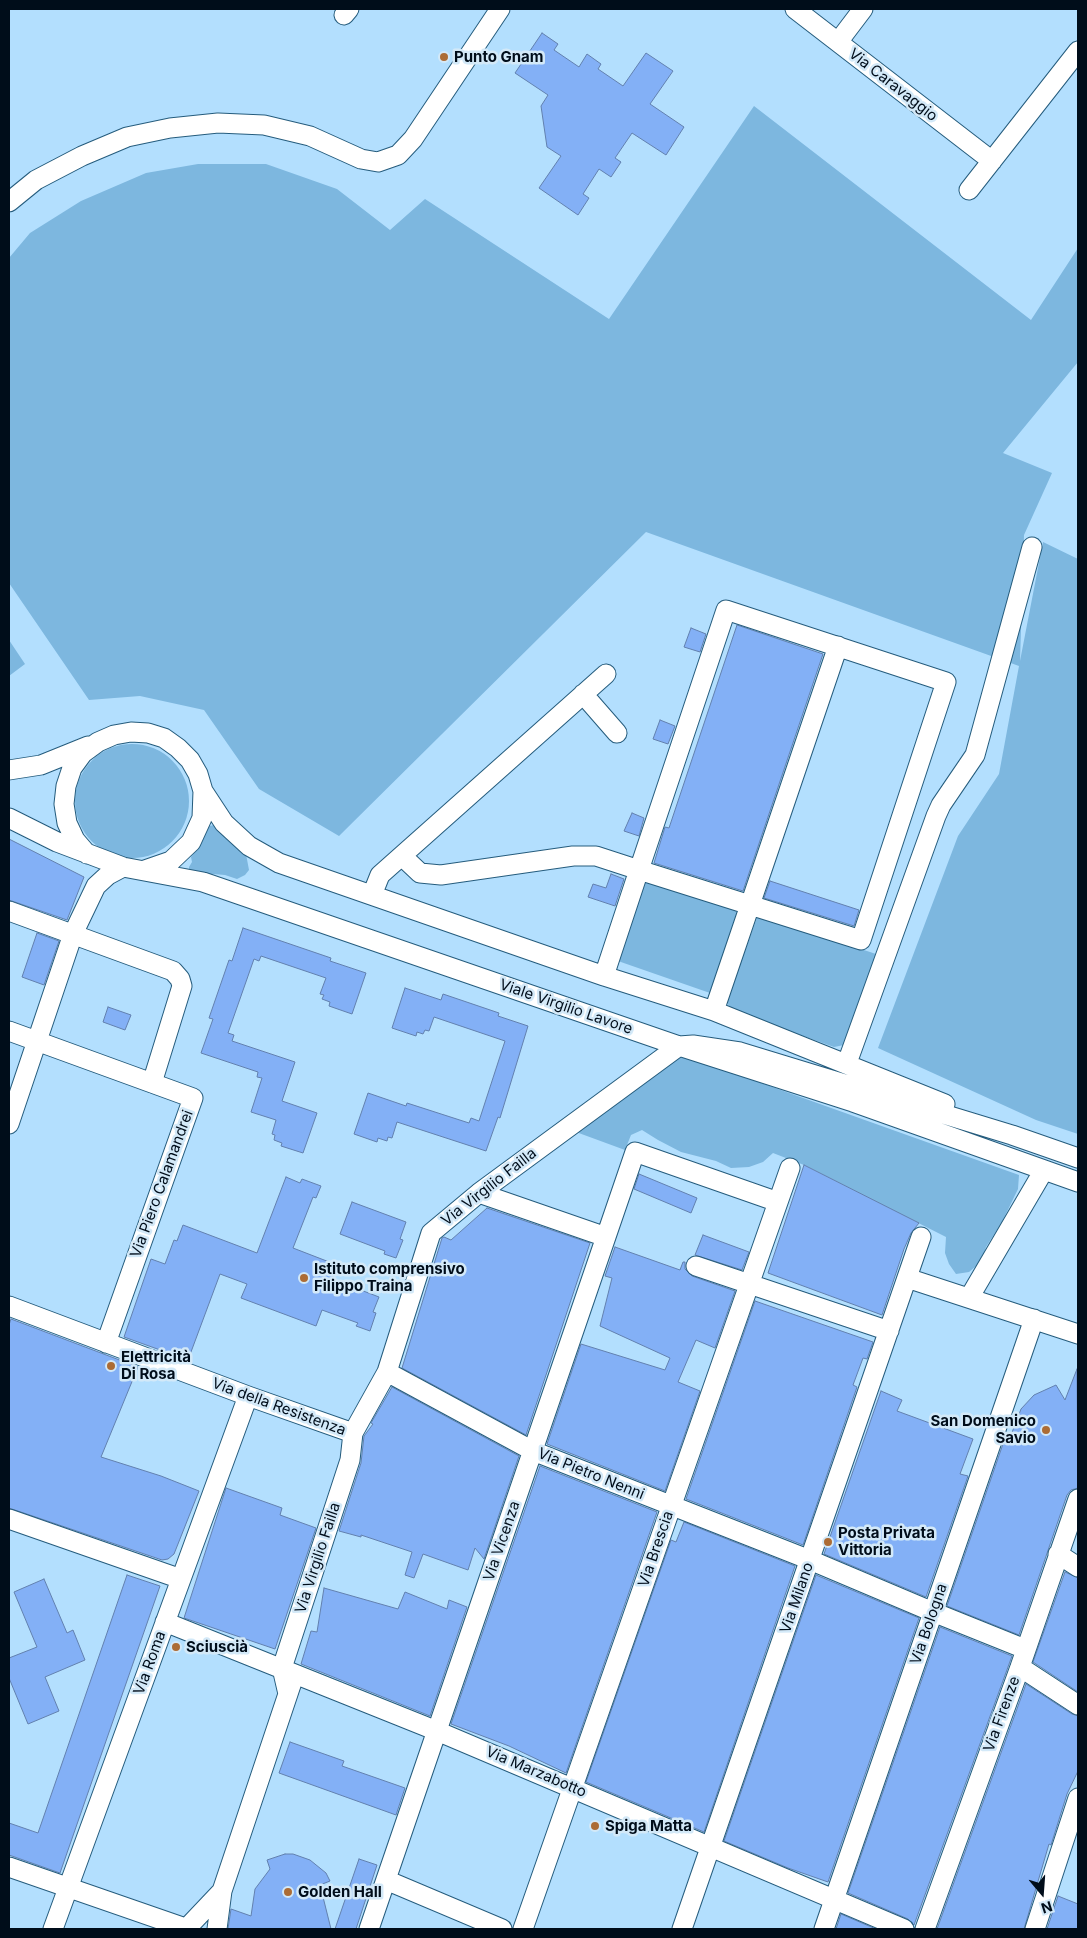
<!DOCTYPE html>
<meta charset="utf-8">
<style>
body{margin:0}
#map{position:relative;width:1087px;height:1938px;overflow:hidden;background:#b3dffe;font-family:Inter,sans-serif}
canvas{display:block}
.frame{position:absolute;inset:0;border:10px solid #000d1a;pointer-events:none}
.north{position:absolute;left:1017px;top:1868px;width:50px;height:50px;-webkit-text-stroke:4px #d3e9f8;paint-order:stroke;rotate:162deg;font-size:14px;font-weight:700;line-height:20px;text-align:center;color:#000d1a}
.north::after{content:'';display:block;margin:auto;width:18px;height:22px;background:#000d1a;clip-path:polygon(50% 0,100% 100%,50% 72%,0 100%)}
</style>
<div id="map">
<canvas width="1087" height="1938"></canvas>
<div class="frame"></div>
<div class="north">N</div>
</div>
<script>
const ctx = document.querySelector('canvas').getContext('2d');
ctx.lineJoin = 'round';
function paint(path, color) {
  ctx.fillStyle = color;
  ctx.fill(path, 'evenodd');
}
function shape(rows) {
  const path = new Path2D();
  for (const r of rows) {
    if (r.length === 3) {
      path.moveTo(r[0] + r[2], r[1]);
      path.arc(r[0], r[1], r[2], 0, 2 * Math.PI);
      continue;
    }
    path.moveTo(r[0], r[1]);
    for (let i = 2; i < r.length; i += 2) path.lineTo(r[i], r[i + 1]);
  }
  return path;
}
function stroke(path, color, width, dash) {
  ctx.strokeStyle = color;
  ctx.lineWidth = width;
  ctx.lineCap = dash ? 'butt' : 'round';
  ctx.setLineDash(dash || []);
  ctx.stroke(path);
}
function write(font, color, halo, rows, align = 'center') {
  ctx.font = font + ' Inter,sans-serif';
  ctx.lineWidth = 5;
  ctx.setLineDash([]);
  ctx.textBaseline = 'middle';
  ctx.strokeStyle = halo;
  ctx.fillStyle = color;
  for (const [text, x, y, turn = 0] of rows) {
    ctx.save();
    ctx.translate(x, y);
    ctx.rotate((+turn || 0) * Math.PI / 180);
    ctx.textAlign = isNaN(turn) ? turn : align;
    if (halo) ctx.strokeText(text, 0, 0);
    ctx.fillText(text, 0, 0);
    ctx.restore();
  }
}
paint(shape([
 [754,106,1031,320,1078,248,1078,362,1003,453,1052,473,1024,535,1020,661,1043,542,1078,559,1078,1134,1036,1120,878,1048,958,836,999,774,1019,666,646,532,339,836,259,789,204,710,140,696,89,700,9,583,9,258,30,233,81,201,146,173,198,164,266,164,337,189,390,230,425,199,609,319],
 [9,640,25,664,9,676],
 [132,801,57],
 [214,825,226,838,246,854,249,870,245,875,237,879,225,875,213,874,206,876,189,872,189,867,192,862,191,857,201,844,209,826],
 [646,881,738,909,710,993,618,961],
 [758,915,876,954,847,1042,844,1045,834,1047,733,1011,729,1007,727,1001],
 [679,1057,691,1058,1019,1175,1018,1189,1002,1222,986,1247,981,1262,969,1272,956,1274,949,1264,945,1253,946,1237,804,1165,773,1153,763,1162,749,1167,731,1168,716,1161,681,1152,658,1140,642,1130,631,1135,625,1150,576,1132]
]), '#7db7df');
const building = shape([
 [542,33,558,44,554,50,579,67,587,54,601,64,598,69,623,86,646,53,673,71,650,104,684,127,666,155,632,133,615,158,621,162,611,177,599,169,583,194,589,198,578,215,539,188,561,156,547,147,541,106,548,95,515,73,542,33],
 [737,625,823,654,743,891,654,863,665,827,669,828,737,625],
 [691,628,706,634,700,652,684,647,691,628],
 [660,720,675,726,668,744,653,739,660,720],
 [632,813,644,818,639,836,624,831,632,813],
 [9,839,84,877,67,920,9,900,9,839],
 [611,874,624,879,615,906,588,897,593,884,606,888,611,874],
 [770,881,859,910,854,926,764,898,770,881],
 [243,928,331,958,330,961,366,973,352,1014,329,1006,330,1002,322,999,324,995,320,994,326,978,261,956,259,961,254,959,228,1033,234,1035,232,1041,295,1062,282,1101,317,1113,303,1153,281,1146,282,1143,274,1140,275,1135,272,1134,276,1120,251,1112,262,1078,257,1077,258,1072,201,1053,213,1019,209,1018,229,960,232,961,243,928],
 [37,933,59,941,44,985,22,977,37,933],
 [405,988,441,1000,443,994,499,1013,498,1016,528,1026,500,1118,498,1117,486,1151,397,1122,392,1138,388,1137,387,1141,378,1138,377,1142,354,1134,368,1093,406,1106,407,1103,469,1123,471,1118,479,1121,505,1041,434,1017,429,1031,425,1030,423,1034,417,1032,416,1036,392,1028,405,988],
 [108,1007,131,1015,125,1030,103,1022,108,1007],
 [804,1165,919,1223,911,1233,904,1249,882,1315,768,1273,804,1165],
 [639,1174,697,1198,691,1213,634,1189,639,1174],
 [286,1177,300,1183,302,1179,321,1186,316,1198,313,1197,293,1248,337,1265,332,1279,379,1297,373,1312,376,1313,370,1331,356,1326,358,1323,322,1310,316,1326,241,1298,247,1284,220,1274,188,1360,124,1337,151,1259,165,1264,174,1240,177,1241,183,1225,257,1253,286,1177],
 [352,1202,406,1222,400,1239,403,1240,396,1258,384,1254,385,1251,340,1234,352,1202],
 [487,1208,590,1243,526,1435,402,1368,442,1238,444,1237,451,1240,487,1208],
 [703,1235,749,1252,742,1270,695,1255,703,1235],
 [615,1247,680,1270,683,1262,685,1262,685,1269,692,1276,735,1291,715,1348,696,1340,678,1382,700,1391,665,1491,547,1444,581,1344,665,1370,670,1358,600,1326,612,1278,605,1276,615,1247],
 [755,1301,873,1342,867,1359,863,1358,853,1385,857,1387,803,1545,686,1499,755,1301],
 [11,1319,138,1367,101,1457,161,1476,199,1491,174,1554,168,1559,162,1560,9,1508,9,1325,11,1319],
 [1077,1369,1078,1488,1071,1490,1067,1495,1019,1635,947,1606,1004,1441,1008,1443,1021,1409,1034,1395,1056,1385,1065,1400,1077,1369],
 [392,1387,519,1456,484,1559,475,1548,468,1570,423,1554,414,1578,405,1575,412,1552,361,1535,361,1537,339,1531,361,1463,364,1436,373,1424,371,1423,392,1387],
 [881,1391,902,1400,897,1411,973,1439,960,1474,968,1476,926,1597,824,1554,881,1391],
 [540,1466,657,1512,566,1773,509,1746,451,1724,540,1466],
 [226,1488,282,1508,280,1515,316,1528,275,1649,184,1618,226,1488],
 [684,1522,795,1566,704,1832,586,1782,671,1540,676,1542,684,1522],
 [1065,1572,1078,1578,1078,1692,1033,1662,1065,1572],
 [127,1575,160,1586,60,1873,9,1855,9,1823,38,1833,127,1575],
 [816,1575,919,1618,828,1882,788,1868,724,1841,816,1575],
 [44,1579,67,1633,73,1630,85,1660,45,1677,59,1711,28,1724,9,1678,9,1658,37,1647,14,1592,44,1579],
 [324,1588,398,1609,405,1592,447,1609,449,1600,467,1607,430,1716,301,1664,311,1631,317,1632,324,1588],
 [940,1627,1012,1656,914,1925,908,1919,848,1893,940,1627],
 [1026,1684,1072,1714,1078,1716,1078,1771,1067,1794,1051,1845,1049,1844,1024,1929,937,1929,1026,1684],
 [290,1742,344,1761,342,1766,405,1788,396,1815,279,1773,290,1742],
 [285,1854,293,1854,310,1860,326,1873,330,1881,320,1885,331,1929,228,1929,231,1909,251,1916,255,1889,270,1869,267,1860,285,1854],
 [359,1859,377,1865,356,1929,335,1929,359,1859],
 [1058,1896,1078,1904,1078,1929,1047,1929,1058,1896],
 [841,1914,876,1929,836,1929,841,1914]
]);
paint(building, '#83b0f6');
stroke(building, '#6280ae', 1);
const minor = shape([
 [795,9,992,161],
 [344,15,349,9],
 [838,42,863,9],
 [969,190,1078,51],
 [9,202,36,180,82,156,127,137,170,128,218,123,264,125,310,136,361,159,378,162,398,155,413,139,500,9],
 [583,694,617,733],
 [9,770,41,765,88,746],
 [203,791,224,823,249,846,279,863,604,976,714,1011,945,1104],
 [9,818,57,842,123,867,203,882,679,1046,693,1045,740,1052,1012,1135,1078,1158],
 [87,854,75,840,67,823,64,804,66,786,72,768,83,753,98,742,114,735,131,732,148,733,164,738,178,748,190,760,198,774,203,791,202,818,191,842,171,861,145,870],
 [402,856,420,873,441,875,573,856,596,856,639,870,861,940,946,682,726,610,639,870,604,976],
 [372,895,380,875,606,674],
 [9,911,173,971,180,979,182,986,152,1083],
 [714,1011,838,646],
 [9,1031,193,1098,106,1343],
 [847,1063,936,816,941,805,975,755,1032,547],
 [9,1124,73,934,96,886,108,875,123,867],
 [479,1193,606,1237],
 [696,1266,889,1331],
 [907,1278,1078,1334],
 [969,1298,1044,1170],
 [9,1306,248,1396,353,1433],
 [387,1372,533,1451,810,1560,933,1612,1025,1649],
 [9,1519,181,1579],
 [1058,1554,1078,1567],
 [165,1622,437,1731,904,1929],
 [1020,1667,1078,1705],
 [288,1694,282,1668,350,1460,353,1433,387,1372,431,1233,479,1193,679,1046,853,1102,1078,1182],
 [9,1867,188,1929],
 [386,1880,502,1929],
 [53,1929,248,1396],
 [186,1929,222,1891],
 [217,1929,222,1891,292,1682],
 [369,1929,635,1152,778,1202],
 [523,1929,790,1168],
 [682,1929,921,1237],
 [824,1929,1034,1319],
 [925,1929,1020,1667,1078,1499],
 [1035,1929,1078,1798]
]);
stroke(minor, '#255c7d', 21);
stroke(minor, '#fff', 19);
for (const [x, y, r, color] of [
 [444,57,5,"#ac6c35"],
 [304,1278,5,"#ac6c35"],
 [111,1366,5,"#ac6c35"],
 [1046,1430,5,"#ac6c35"],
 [828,1542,5,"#ac6c35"],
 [176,1647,5,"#ac6c35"],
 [595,1826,5,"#ac6c35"],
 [288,1892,5,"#ac6c35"]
]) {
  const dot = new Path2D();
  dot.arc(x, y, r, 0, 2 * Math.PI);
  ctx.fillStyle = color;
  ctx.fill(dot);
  stroke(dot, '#d3e9f8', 2);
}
write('bold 15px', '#000d1a', '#d3e9f8', [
 ["Punto Gnam",454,57],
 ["Istituto comprensivo",314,1269],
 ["Filippo Traina",314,1286],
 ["Elettricità",121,1357],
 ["Di Rosa",121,1374],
 ["San Domenico",1036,1421,"right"],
 ["Savio",1036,1438,"right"],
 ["Posta Privata",838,1533],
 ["Vittoria",838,1550],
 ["Sciuscià",186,1647],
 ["Spiga Matta",605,1826],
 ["Golden Hall",298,1892]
], 'left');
write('15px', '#000d1a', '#d3e9f8', [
 ["Via Caravaggio",893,85,38],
 ["Viale Virgilio Lavore",566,1007,19],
 ["Via Piero Calamandrei",162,1184,-70],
 ["Via Virgilio Failla",489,1187,-38],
 ["Via della Resistenza",279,1407,20],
 ["Via Pietro Nenni",591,1474,22],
 ["Via Vicenza",502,1541,-71],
 ["Via Brescia",656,1549,-71],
 ["Via Virgilio Failla",318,1558,-72],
 ["Via Milano",797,1598,-71],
 ["Via Bologna",929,1624,-71],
 ["Via Roma",150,1663,-70],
 ["Via Firenze",1002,1714,-70],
 ["Via Marzabotto",536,1772,23]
]);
</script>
